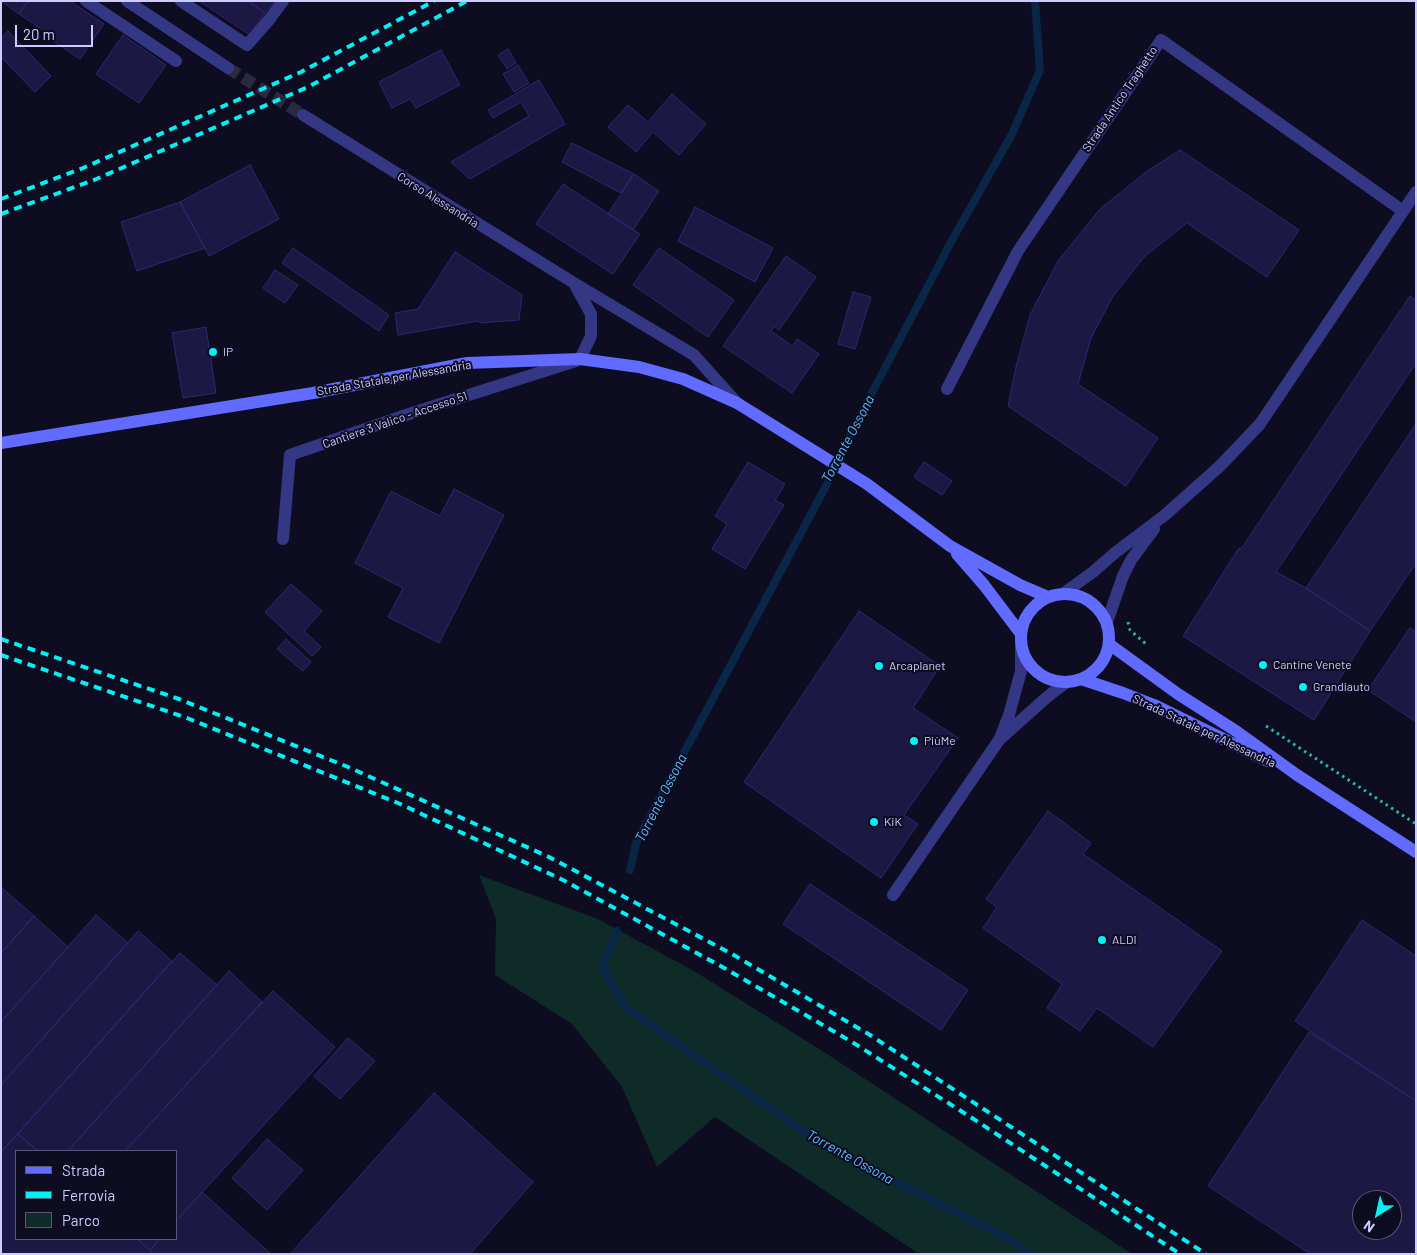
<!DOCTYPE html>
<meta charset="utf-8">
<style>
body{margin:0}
#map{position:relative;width:1417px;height:1255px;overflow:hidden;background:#0d0c21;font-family:Barlow,sans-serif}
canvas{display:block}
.frame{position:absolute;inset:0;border:2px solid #cdcbff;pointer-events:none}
.legend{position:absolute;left:15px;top:1150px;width:162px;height:90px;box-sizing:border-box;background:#0d0c21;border:1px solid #5a587a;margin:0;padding:6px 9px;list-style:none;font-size:15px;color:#cdcbff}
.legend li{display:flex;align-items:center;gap:10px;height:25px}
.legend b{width:25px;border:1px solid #5a587a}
.north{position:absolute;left:1352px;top:1190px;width:50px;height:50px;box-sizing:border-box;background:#0d0c21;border:1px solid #5a587a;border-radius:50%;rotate:215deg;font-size:14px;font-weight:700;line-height:20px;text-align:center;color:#cdcbff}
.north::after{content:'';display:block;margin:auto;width:18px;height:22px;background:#00f2f6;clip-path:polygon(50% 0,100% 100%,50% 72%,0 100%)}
.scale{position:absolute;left:15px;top:25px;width:78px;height:22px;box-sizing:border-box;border:2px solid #cdcbff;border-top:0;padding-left:6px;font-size:15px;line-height:18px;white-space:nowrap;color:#cdcbff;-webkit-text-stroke:4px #0d0c21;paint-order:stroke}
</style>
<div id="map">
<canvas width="1417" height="1255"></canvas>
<div class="frame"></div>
<ul class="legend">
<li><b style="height:6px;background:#626bff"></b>Strada</li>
<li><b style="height:6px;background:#00f2f6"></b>Ferrovia</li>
<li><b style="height:14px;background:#0e2b28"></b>Parco</li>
</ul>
<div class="north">N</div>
<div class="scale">20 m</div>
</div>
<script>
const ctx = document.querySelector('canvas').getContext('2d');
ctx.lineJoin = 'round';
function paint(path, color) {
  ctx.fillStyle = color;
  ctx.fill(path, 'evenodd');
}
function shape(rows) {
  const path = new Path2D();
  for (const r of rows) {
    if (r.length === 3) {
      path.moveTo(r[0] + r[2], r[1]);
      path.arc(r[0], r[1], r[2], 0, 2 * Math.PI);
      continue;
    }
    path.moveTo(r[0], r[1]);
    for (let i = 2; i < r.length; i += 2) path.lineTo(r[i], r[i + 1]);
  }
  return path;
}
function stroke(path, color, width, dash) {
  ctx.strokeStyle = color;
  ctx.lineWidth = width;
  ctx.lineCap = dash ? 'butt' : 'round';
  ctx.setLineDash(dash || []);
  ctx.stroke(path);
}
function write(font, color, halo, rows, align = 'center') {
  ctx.font = font + ' Barlow,sans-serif';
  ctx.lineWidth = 4;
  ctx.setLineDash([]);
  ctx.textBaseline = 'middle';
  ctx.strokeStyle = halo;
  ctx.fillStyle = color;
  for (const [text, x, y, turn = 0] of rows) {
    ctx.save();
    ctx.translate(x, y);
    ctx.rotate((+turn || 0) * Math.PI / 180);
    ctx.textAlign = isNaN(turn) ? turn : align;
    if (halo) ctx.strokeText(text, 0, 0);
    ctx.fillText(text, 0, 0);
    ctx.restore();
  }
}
paint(shape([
 [479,875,598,919,694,971,824,1052,1132,1254,919,1254,715,1117,657,1167,622,1087,572,1024,495,975,496,919]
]), '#0e2b28');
stroke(shape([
 [630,870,636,843,826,486,851,433,951,242,1011,136,1040,70,1035,1],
 [617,931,602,966,625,1007,824,1146,1011,1240,1030,1254]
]), '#092647', 8);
const building = shape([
 [1,1,28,1,19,14,1,1],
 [28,1,70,1,104,24,80,59,44,35,46,32,19,14,28,1],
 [199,1,248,1,265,13,250,35,199,1],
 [248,1,275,1,265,13,248,1],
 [8,31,51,76,35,92,1,57,1,38,8,31],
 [123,35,166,65,139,103,96,74,123,35],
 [508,49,516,63,507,69,498,55,508,49],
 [441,50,460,85,416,108,410,99,392,108,379,82,441,50],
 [518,65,529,83,514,92,503,74,518,65],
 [539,80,565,124,470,179,451,162,529,116,521,102,493,118,488,110,539,80],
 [672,94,706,124,679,155,653,132,636,152,608,127,628,105,648,122,672,94],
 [572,143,634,174,621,193,562,162,572,143],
 [1180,150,1299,230,1267,277,1187,223,1145,256,1113,296,1091,338,1078,384,1158,438,1126,486,1008,406,1016,367,1030,315,1058,261,1100,209,1146,172,1180,150],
 [250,165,279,219,209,256,180,202,250,165],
 [634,174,659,191,633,230,608,214,634,174],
 [563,184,640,234,613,274,536,224,563,184],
 [180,202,205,248,137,271,121,222,180,202],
 [695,207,773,248,755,282,678,241,695,207],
 [293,248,389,315,379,331,282,263,293,248],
 [659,248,734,300,708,337,633,285,659,248],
 [455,252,522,295,519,320,481,323,477,321,398,335,395,313,418,309,455,252],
 [786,256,816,277,779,330,774,326,771,331,792,346,797,339,819,354,792,393,723,346,786,256],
 [275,270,298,285,285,303,263,288,275,270],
 [853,292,871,297,855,349,838,344,853,292],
 [1410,296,1416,300,1416,363,1276,572,1306,588,1370,631,1314,720,1183,636,1239,548,1241,549,1410,296],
 [206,327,216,393,183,398,172,333,206,327],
 [1416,424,1416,563,1370,631,1306,588,1416,424],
 [748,462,785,484,775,500,784,505,745,569,712,549,727,524,715,516,748,462],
 [924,462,952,481,942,495,914,477,924,462],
 [454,489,504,515,439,643,388,617,403,588,355,563,391,491,440,516,454,489],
 [291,584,322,611,304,631,321,647,312,656,265,612,291,584],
 [859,611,940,666,913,708,958,738,904,815,918,824,881,878,744,782,859,611],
 [1410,628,1416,632,1416,722,1368,690,1410,628],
 [286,639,311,662,303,671,277,649,286,639],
 [1048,811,1091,843,1083,854,1222,951,1153,1047,1097,1008,1080,1031,1047,1008,1062,984,983,928,997,907,986,899,1048,811],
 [810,884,968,990,941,1030,783,924,810,884],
 [1,887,34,916,1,953,1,887],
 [96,915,128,943,1,1085,1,1022,96,915],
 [34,916,68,947,1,1022,1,953,34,916],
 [1362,920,1416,956,1416,1101,1295,1021,1362,920],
 [138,931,172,961,1,1152,1,1085,138,931],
 [180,953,217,985,68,1151,38,1151,18,1134,180,953],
 [229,971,262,1002,125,1151,68,1151,229,971],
 [273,991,335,1047,176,1221,176,1151,125,1151,273,991],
 [1309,1032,1416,1101,1416,1254,1310,1254,1208,1186,1309,1032],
 [1362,1200,1392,1200,1392,1230,1362,1230,1362,1200],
 [348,1038,375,1061,340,1099,314,1076,348,1038],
 [434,1093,533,1182,470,1254,290,1254,434,1093],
 [18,1134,38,1151,16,1151,16,1239,137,1239,153,1254,1,1254,1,1152,18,1134],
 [267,1139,303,1170,267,1210,232,1178,267,1139],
 [202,1192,271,1254,153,1254,150,1250,160,1239,176,1239,176,1221,202,1192],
 [137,1239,160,1239,150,1250,137,1239]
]);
paint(building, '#1c1743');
stroke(building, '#302770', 1);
stroke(shape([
 [228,68,303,115]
]), '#2a2942', 12, [12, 6]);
stroke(shape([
 [1128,622,1130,630,1147,645],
 [1266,726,1416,824]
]), '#27b8a3', 3, [2.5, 4]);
stroke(shape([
 [86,1,176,61],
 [181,1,247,45,269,20,283,1],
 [947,389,1018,251,1161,40,1403,211],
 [283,539,290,455,415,412,576,361],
 [1000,738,1009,715,1021,671,1021,641],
 [893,895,999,740,1047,697,1067,682]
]), '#343783', 12);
stroke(shape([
 [127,1,228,68],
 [303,115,574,283,694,355,737,403],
 [574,283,591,314,591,336,580,359],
 [1064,593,1093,572,1116,552,1165,515,1220,466,1260,424,1416,192],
 [1107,622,1123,576,1131,560,1154,529]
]), '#343783', 12);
stroke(shape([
 [1,443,313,393,467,363,580,359,639,367,683,379,737,403,867,484,950,546,1020,585,1048,597],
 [957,554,984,585,1021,634],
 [1065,638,44],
 [1109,644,1178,694,1236,731,1297,775,1416,852],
 [1081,679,1123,693,1154,705,1268,761]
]), '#626bff', 12);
stroke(shape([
 [1,199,83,168,301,72,434,1],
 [1,214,94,180,308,87,467,1],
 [1,639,179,699,348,767,549,857,732,954,870,1035,1206,1254],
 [1,655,187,718,398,803,563,880,726,969,852,1042,972,1118,1180,1254]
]), '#00f2f6', 4, [8, 6]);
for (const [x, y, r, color] of [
 [213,352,5,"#00f2f6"],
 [1263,665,5,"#00f2f6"],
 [879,666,5,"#00f2f6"],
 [1303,687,5,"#00f2f6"],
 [914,741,5,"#00f2f6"],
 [874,822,5,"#00f2f6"],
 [1102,940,5,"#00f2f6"]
]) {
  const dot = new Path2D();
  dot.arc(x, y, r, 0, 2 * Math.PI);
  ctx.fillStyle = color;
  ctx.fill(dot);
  stroke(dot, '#0d0c21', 2);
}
write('12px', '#cdcbff', '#0d0c21', [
 ["Strada Antico Traghetto",1120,99,-56],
 ["Corso Alessandria",438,200,32],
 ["Strada Statale per Alessandria",394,378,-10],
 ["Cantiere 3 Valico - Accesso 51",395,420,-19],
 ["Strada Statale per Alessandria",1204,731,25]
]);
write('12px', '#cdcbff', '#0d0c21', [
 ["IP",223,352],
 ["Cantine Venete",1273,665],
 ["Arcaplanet",889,666],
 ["Grandiauto",1313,687],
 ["PiùMe",924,741],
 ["KiK",884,822],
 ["ALDI",1112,940]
], 'left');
write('italic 14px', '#59c0ff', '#0d0c21', [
 ["Torrente Ossona",848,439,-62],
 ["Torrente Ossona",661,798,-63],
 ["Torrente Ossona",850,1157,29]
]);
</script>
